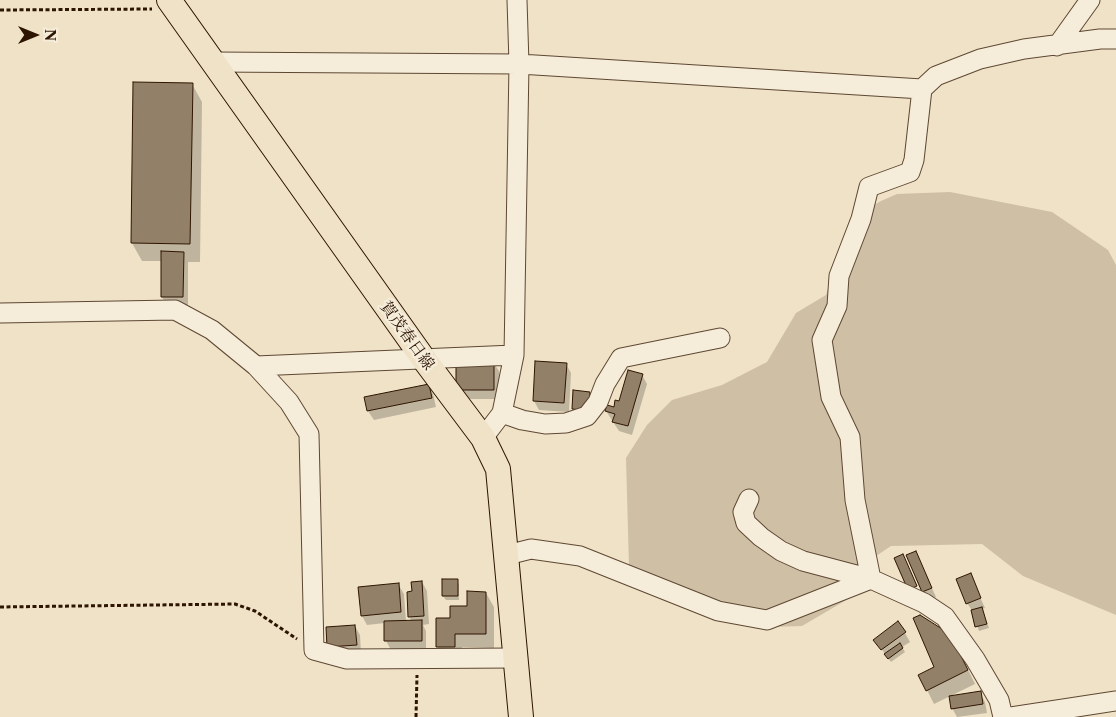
<!DOCTYPE html>
<meta charset="utf-8">
<style>
body{margin:0}
#map{position:relative;width:1116px;height:717px;overflow:hidden;background:#efe2c6;font-family:"Libre Caslon Text",serif}
canvas{display:block}
.north{position:absolute;left:10px;top:10px;width:50px;height:50px;-webkit-text-stroke:4px #f5ecda;paint-order:stroke;rotate:90deg;font-size:14px;font-weight:700;line-height:20px;text-align:center;color:#2e1502}
.north::after{content:'';display:block;margin:auto;width:18px;height:22px;background:#2e1502;clip-path:polygon(50% 0,100% 100%,50% 72%,0 100%)}
</style>
<div id="map">
<canvas width="1116" height="717"></canvas>
<div class="north">N</div>
</div>
<script>
const ctx = document.querySelector('canvas').getContext('2d');
ctx.lineJoin = 'round';
function paint(path, color) {
  ctx.fillStyle = color;
  ctx.fill(path, 'evenodd');
}
function shape(rows) {
  const path = new Path2D();
  for (const r of rows) {
    path.moveTo(r[0], r[1]);
    for (let i = 2; i < r.length; i += 2) path.lineTo(r[i], r[i + 1]);
  }
  return path;
}
function stroke(path, color, width, dash) {
  ctx.strokeStyle = color;
  ctx.lineWidth = width;
  ctx.lineCap = dash ? 'butt' : 'round';
  ctx.setLineDash(dash || []);
  ctx.stroke(path);
}
function write(font, color, halo, rows, align = 'center') {
  ctx.font = font + ' "Libre Caslon Text","Noto Serif JP",serif';
  ctx.lineWidth = 5;
  ctx.setLineDash([]);
  ctx.textBaseline = 'middle';
  ctx.strokeStyle = halo;
  ctx.fillStyle = color;
  for (const [text, x, y, turn = 0] of rows) {
    ctx.save();
    ctx.translate(x, y);
    ctx.rotate((+turn || 0) * Math.PI / 180);
    ctx.textAlign = isNaN(turn) ? turn : align;
    if (halo) ctx.strokeText(text, 0, 0);
    ctx.fillText(text, 0, 0);
    ctx.restore();
  }
}
paint(shape([
 [950,192,1052,212,1108,250,1116,265,1116,615,1023,576,982,544,891,546,876,556,848,599,802,626,769,627,629,567,626,458,647,425,672,400,722,385,767,362,796,313,826,295,850,219,881,201,897,194]
]), '#cebfa5');
paint(shape([
 [134,84,192,84,202,102,200,262,188,262,188,306,167,306,162,297,162,261,142,261,132,243],
 [493,362,499,371,499,399,463,399,457,389],
 [566,364,571,373,569,412,539,410,534,401],
 [642,375,647,384,632,435,619,431,606,411,620,403],
 [428,385,433,394,436,407,374,420,368,411,366,398],
 [916,553,936,597,928,601,908,556],
 [970,575,985,608,982,609,989,628,979,631,973,612,967,603],
 [457,580,459,585,459,600,446,600,443,596],
 [422,582,427,591,429,624,423,625,426,631,426,650,391,650,386,641,385,623,367,625,362,616,398,584,404,594,406,622,412,622,409,616,413,593],
 [486,593,494,607,494,648,462,647,462,660,445,660,437,646,452,620],
 [355,626,360,635,361,654,329,647],
 [905,633,910,642,902,647,905,652,891,662,875,640],
 [958,649,975,684,934,704,927,690,936,667],
 [980,693,985,702,987,713,957,717,952,708]
]), '#0003');
const building = shape([
 [133,82,193,83,190,244,131,243,133,82],
 [161,251,184,252,183,297,161,297,161,251],
 [456,360,494,360,494,390,456,390,456,360],
 [535,361,567,363,564,403,533,401,535,361],
 [628,370,643,374,628,426,612,422,615,414,605,411,607,405,614,407,615,400,619,401,628,370],
 [429,384,432,398,367,411,364,397,429,384],
 [573,390,590,392,589,411,572,409,573,390],
 [916,551,932,588,922,592,906,555,916,551],
 [903,554,917,586,908,590,894,558,903,554],
 [971,573,981,598,966,604,956,579,971,573],
 [442,579,458,579,458,596,442,596,442,579],
 [422,581,424,616,408,617,407,592,412,591,411,582,422,581],
 [399,583,401,612,361,616,358,587,399,583],
 [467,591,486,592,486,634,455,634,455,647,436,647,436,618,450,618,450,606,467,606,467,591],
 [982,607,987,624,975,627,971,610,982,607],
 [920,615,950,634,968,670,926,691,918,675,934,667,913,618,920,615],
 [422,620,422,641,384,641,384,621,422,620],
 [898,621,906,632,881,650,873,640,898,621],
 [355,625,357,645,327,647,326,627,355,625],
 [900,643,903,648,888,659,884,654,900,643],
 [981,691,983,704,951,709,949,696,981,691]
]);
paint(building, '#928068');
stroke(building, '#2e1502', 1);
const minor = shape([
 [1057,46,1090,0],
 [213,62,519,64,922,89],
 [0,313,175,310,212,330,256,366,289,402,309,434,314,650,347,659,516,658],
 [256,366,514,355],
 [502,413,522,420,545,424,566,423,587,416,598,402,605,384,621,358,720,338],
 [483,438,502,413,514,355,519,64,517,0],
 [749,499,743,512,746,523,761,537,781,551,803,561,871,579,924,603,945,617,975,659,999,700,1003,717],
 [507,555,531,549,580,556,718,611,767,620,871,579],
 [871,579,855,500,850,437,831,397,822,340,837,306,839,276,861,219,869,187,910,172,914,160,922,89,936,76,980,59,1024,49,1100,39,1116,39],
 [1011,717,1116,701]
]);
const major = shape([
 [169,0,423,358,483,438,498,469,521,717]
]);
stroke(minor, '#5e4833', 21);
stroke(major, '#2e1502', 26);
stroke(shape([
 [0,10,152,9],
 [0,607,235,604,255,611,297,639],
 [416,717,417,675]
]), '#2e1502', 3, [4, 2.5]);
stroke(minor, '#f5ecda', 19);
stroke(major, '#efe2c6', 24);
write('16px', '#2e1502', '#f5ecda', [
 ["賀茂春日線",407,336,54]
]);
</script>
